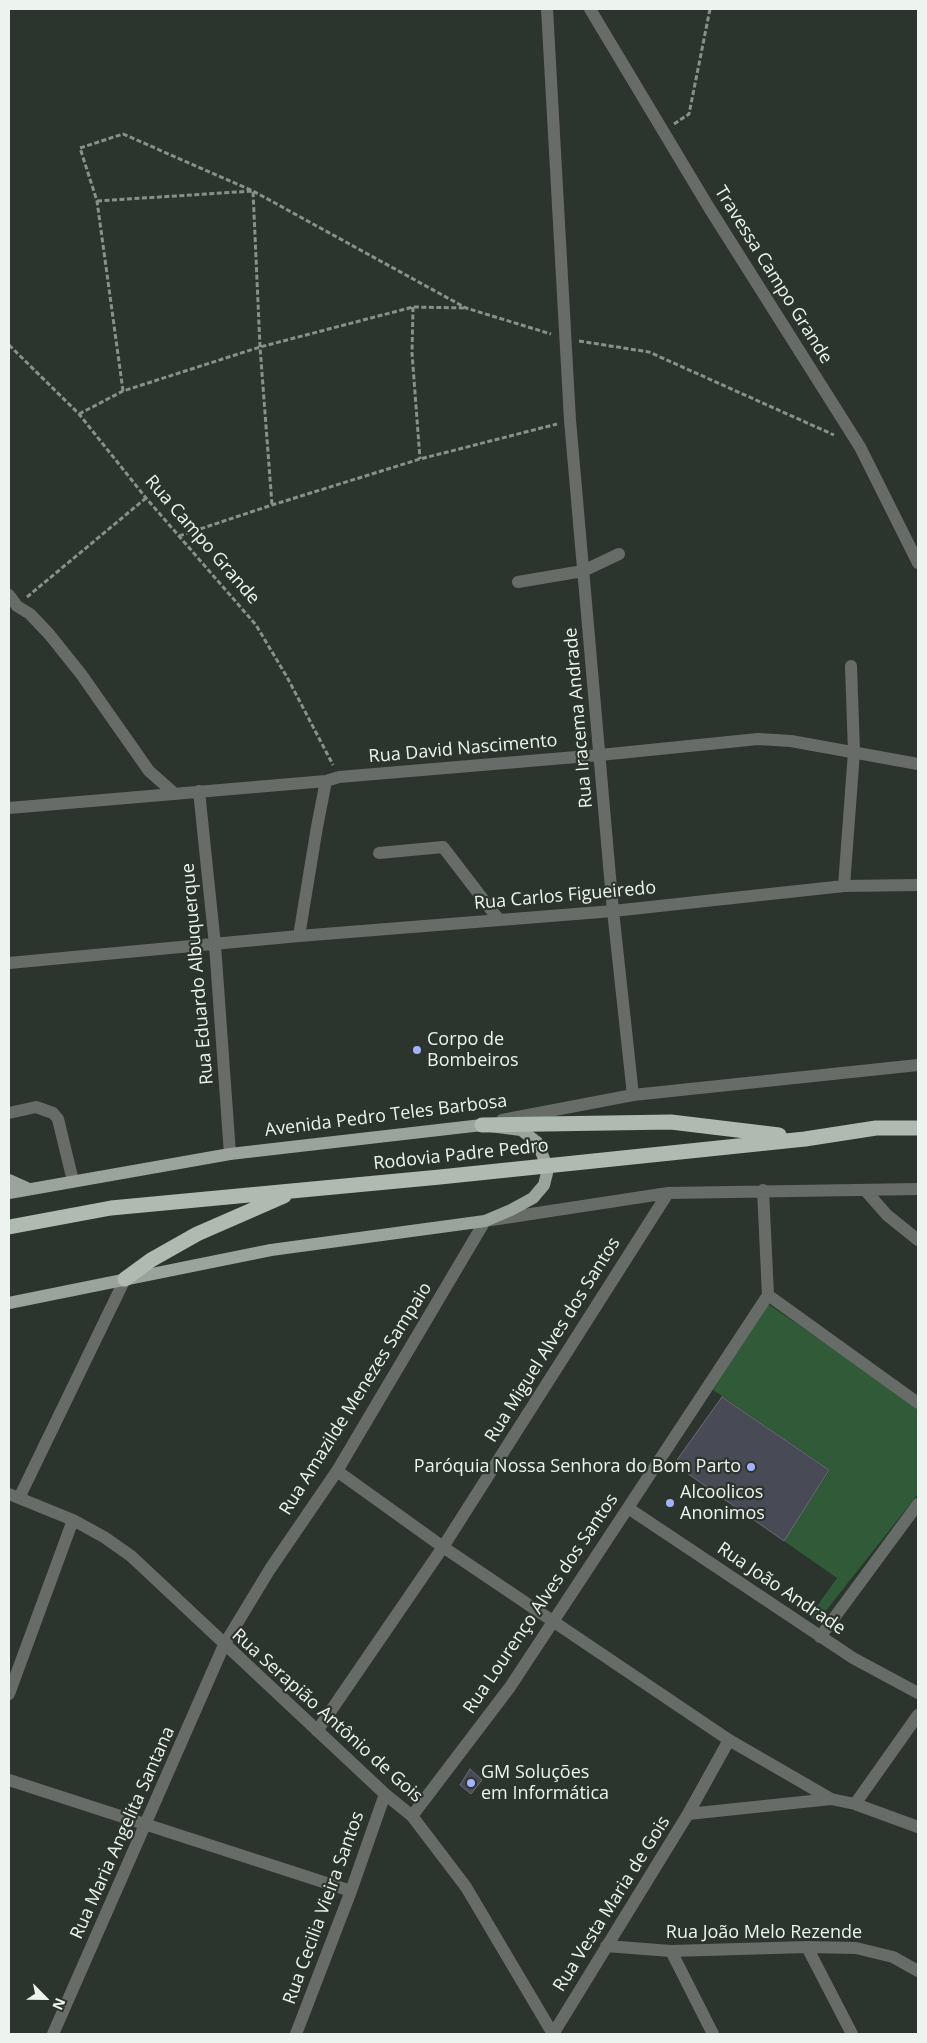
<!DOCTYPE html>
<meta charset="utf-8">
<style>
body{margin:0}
#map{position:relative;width:927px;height:2043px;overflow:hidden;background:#2c352d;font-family:"Open Sans",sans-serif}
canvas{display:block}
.frame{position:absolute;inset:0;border:10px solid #edf3ee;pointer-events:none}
.north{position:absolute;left:20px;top:1973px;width:50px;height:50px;-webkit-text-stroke:4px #2c352d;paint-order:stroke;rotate:113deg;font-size:14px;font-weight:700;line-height:20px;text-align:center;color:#edf3ee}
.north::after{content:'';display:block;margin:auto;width:18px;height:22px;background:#edf3ee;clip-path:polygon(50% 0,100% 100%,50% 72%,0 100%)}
</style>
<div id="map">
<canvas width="927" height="2043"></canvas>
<div class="frame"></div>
<div class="north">N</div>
</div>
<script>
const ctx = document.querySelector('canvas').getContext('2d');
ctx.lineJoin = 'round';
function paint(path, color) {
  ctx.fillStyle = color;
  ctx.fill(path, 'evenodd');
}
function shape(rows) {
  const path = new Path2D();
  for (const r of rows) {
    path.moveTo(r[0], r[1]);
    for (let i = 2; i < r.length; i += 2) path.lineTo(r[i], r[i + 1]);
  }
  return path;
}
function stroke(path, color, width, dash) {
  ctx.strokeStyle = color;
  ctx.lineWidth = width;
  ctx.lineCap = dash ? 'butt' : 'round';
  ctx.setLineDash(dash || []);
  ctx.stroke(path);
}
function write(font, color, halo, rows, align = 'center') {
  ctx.font = font + ' "Open Sans",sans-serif';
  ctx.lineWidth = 4.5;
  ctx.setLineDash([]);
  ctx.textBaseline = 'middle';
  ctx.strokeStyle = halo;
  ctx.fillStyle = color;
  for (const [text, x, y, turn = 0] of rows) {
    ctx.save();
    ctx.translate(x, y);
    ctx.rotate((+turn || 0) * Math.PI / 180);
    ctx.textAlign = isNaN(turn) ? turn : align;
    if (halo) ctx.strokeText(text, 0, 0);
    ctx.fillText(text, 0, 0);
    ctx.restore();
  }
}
paint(shape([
 [768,1304,918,1406,918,1494,817,1622,810,1616,837,1578,784,1541,830,1470,713,1390]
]), '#305a38');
const building = shape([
 [722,1397,829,1470,784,1541,674,1464,722,1397],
 [470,1769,482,1780,471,1794,460,1785,470,1769]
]);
paint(building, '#484a55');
stroke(building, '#6a6c78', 1);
stroke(shape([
 [674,124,689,114,710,9],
 [97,201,253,191,260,347,272,505],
 [413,307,412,353,420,459],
 [579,341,649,352,834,435],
 [9,345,79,414,146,498,256,625,287,677,333,765],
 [123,391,97,201,80,148,123,134,253,191,466,308,551,334],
 [79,414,123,391,260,347,413,307,466,308],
 [179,536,272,505,420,459,557,424],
 [27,597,146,498]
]), '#889089', 3, [5, 2.5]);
stroke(shape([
 [547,9,570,420,613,911,633,1095],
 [590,9,708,206,860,447,918,563],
 [518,582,583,571,619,554],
 [9,595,17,606,30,614,49,634,81,674,149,771,175,794],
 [199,791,215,945,230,1154],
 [9,808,326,781,339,777,600,755,758,739,791,741,918,764],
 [379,853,443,847,499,920],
 [844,886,854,752,851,666],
 [299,936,317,827,326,781],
 [9,963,299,936,613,911,844,886,918,885],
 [9,1113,36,1107,53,1113,58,1119,73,1181],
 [502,1120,633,1095,918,1065],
 [865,1190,887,1215,918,1240],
 [768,1295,918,1403],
 [337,1471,443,1547,729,1740,831,1799],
 [9,1494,73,1520,104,1537,131,1556,385,1794,412,1816,466,1887,553,2034],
 [19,1498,125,1279],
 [628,1508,853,1658,918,1693],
 [820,1637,918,1504],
 [9,1694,73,1520],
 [317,1731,443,1547,668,1193],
 [9,1780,351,1891],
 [855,1804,918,1715],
 [688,1814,729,1740],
 [412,1816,510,1687,768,1295,763,1190],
 [606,1946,671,1951,807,1947,856,1948,893,1957,918,1971],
 [807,1947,852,2034],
 [671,1951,713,2034],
 [53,2034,224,1645,270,1569,337,1471,485,1221,668,1193,918,1189],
 [296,2034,351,1891,385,1794],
 [553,2034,688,1814,831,1799,855,1804,918,1827]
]), '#676c68', 12);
stroke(shape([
 [9,1180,29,1189],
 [9,1193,230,1154,482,1125,521,1130,537,1142,547,1166,547,1173,544,1185,533,1198,511,1210,485,1221,271,1250,9,1303]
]), '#9ba49c', 12);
stroke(shape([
 [482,1125,671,1122,779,1135],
 [9,1227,111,1208,440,1177,805,1139,876,1128,918,1128],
 [125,1279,151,1260,197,1234,284,1196]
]), '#afbbb1', 15);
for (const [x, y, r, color] of [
 [417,1050,5,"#a4b2fc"],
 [751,1467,5,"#a4b2fc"],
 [670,1503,5,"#a4b2fc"],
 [471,1783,5,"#a4b2fc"]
]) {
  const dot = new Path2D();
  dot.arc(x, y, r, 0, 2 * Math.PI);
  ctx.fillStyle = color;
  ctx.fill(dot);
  stroke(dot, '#2c352d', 2);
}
write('18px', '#edf3ee', '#2c352d', [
 ["Travessa Campo Grande",773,275,58],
 ["Rua Campo Grande",202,540,49],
 ["Rua Iracema Andrade",579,718,-95],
 ["Rua David Nascimento",463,749,-5],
 ["Rua Carlos Figueiredo",565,896,-5],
 ["Rua Eduardo Albuquerque",198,974,-95],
 ["Avenida Pedro Teles Barbosa",386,1116,-7],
 ["Rodovia Padre Pedro",461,1155,-6],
 ["Rua Miguel Alves dos Santos",553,1340,-58],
 ["Rua Amazilde Menezes Sampaio",356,1399,-58],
 ["Rua João Andrade",781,1589,34],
 ["Rua Lourenço Alves dos Santos",541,1604,-56],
 ["Rua Serapião Antônio de Gois",327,1716,42],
 ["Rua Maria Angelita Santana",123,1833,-66],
 ["Rua Vesta Maria de Gois",612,1904,-58],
 ["Rua Cecilia Vieira Santos",324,1908,-70],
 ["Rua João Melo Rezende",764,1933]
]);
write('18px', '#edf3ee', '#2c352d', [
 ["Corpo de",427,1040],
 ["Bombeiros",427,1061],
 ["Paróquia Nossa Senhora do Bom Parto",741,1467,"right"],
 ["Alcoolicos",680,1493],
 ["Anonimos",680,1514],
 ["GM Soluções",481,1773],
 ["em Informática",481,1794]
], 'left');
</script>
